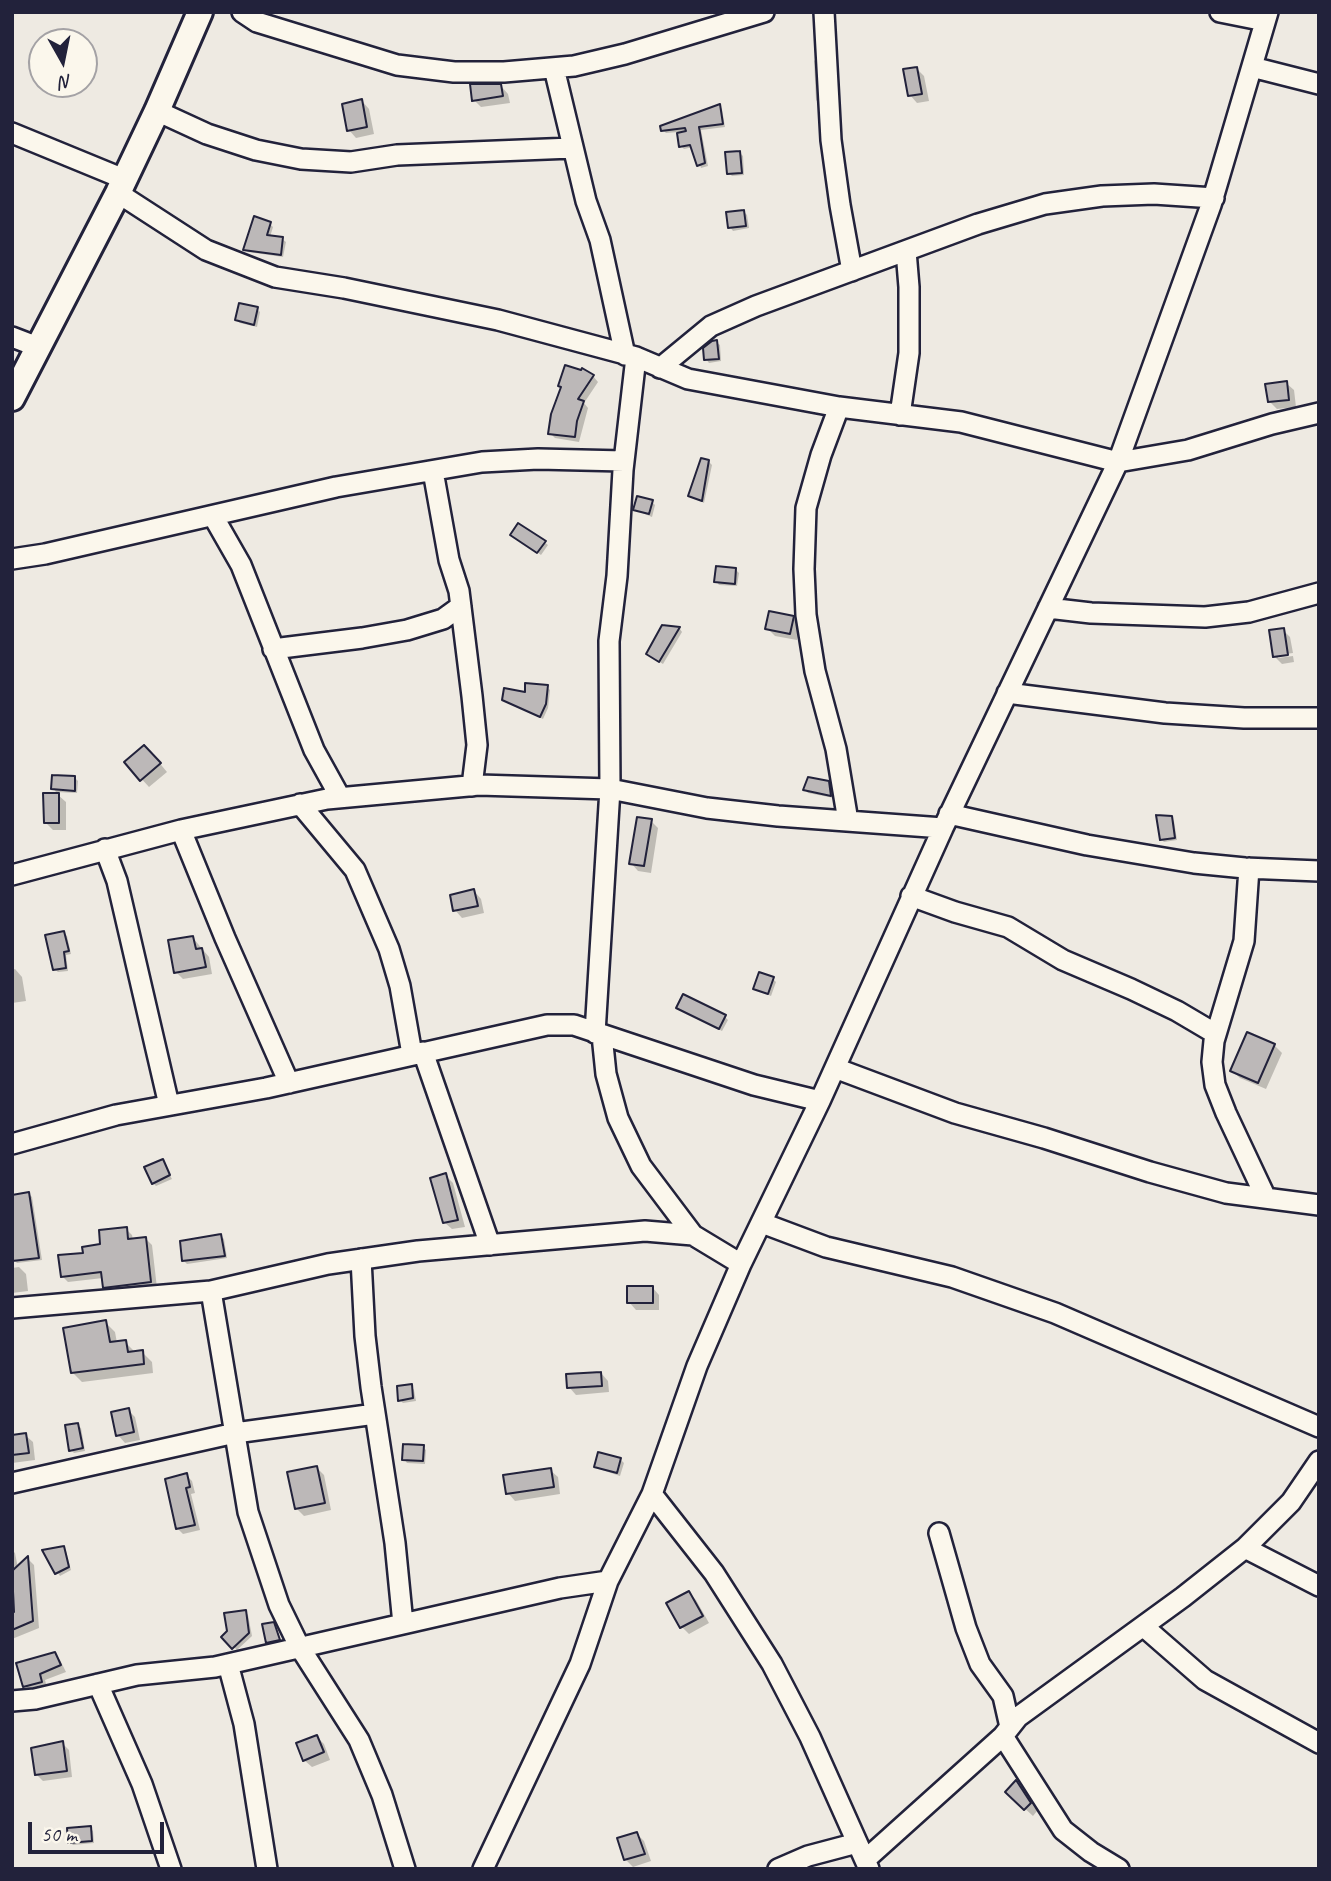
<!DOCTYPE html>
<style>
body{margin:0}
#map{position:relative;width:1331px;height:1881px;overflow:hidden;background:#eeeae2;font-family:Caveat,sans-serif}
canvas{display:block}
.frame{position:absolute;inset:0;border:14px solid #22223b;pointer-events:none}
.north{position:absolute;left:28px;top:28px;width:70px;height:70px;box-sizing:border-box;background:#fbf7ec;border:2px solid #a4a2a5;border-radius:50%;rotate:171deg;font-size:19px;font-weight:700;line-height:28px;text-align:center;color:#22223b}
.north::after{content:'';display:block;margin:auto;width:24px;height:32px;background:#22223b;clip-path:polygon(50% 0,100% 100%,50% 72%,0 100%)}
.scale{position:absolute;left:28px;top:1822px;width:136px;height:32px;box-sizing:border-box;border:4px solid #22223b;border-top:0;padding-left:9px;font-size:21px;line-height:24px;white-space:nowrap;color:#22223b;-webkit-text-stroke:5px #fbf7ec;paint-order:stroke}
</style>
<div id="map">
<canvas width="1331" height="1881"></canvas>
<div class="frame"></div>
<div class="north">N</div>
<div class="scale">50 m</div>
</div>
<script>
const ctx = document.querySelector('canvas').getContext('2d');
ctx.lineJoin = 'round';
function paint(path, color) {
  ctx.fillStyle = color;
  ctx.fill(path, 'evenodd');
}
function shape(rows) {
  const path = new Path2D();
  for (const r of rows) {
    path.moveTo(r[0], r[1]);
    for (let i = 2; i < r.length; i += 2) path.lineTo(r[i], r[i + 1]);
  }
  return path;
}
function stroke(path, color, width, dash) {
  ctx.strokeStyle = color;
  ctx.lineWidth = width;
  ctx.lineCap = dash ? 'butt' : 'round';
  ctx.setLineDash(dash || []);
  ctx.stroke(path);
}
paint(shape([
 [814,60,821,67,823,107,816,100],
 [917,69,924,76,929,101,917,103,910,95],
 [501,86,508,94,510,103,481,107,474,100],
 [362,101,369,109,374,134,356,138,349,130],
 [719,106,722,109,725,127,701,130,708,166,701,168,693,147,684,149,681,146,679,132,666,133,663,130],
 [740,153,743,156,744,175,732,176,729,173],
 [744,212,747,215,749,228,733,231,730,227],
 [270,224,273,227,270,237,282,239,286,242,283,257,248,252,245,249],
 [257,309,260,312,257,327,240,323,236,320],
 [716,342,720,345,721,361,709,363,706,359],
 [593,376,598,382,584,403,588,408,579,442,555,438,550,433,562,388,560,386],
 [1286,383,1294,390,1296,407,1277,409,1270,402],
 [708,461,712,465,704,503,690,496],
 [652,502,655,505,652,517,635,510],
 [516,537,544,542,548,545,541,555],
 [736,570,739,573,737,586,719,585,716,581],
 [793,618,800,625,797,640,775,636,767,628],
 [663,627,680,629,682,632,663,664,651,657],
 [1283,630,1290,637,1293,653,1278,655,1278,658,1293,656,1294,662,1282,664,1274,656],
 [547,687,550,690,548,708,543,719,503,700],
 [152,754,167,772,149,787,126,762],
 [75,778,78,781,77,793,56,792,53,788],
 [828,783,832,786,834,798,808,793,805,790],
 [58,795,66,802,66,830,53,830,46,823],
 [1171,818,1174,821,1177,840,1164,842,1161,839],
 [651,821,658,828,651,873,638,871,631,863],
 [474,891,481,899,484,913,462,918,455,910],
 [63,933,67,936,71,954,66,955,68,971,58,972,54,969],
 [193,938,209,957,212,974,183,979,176,972],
 [15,969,22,977,26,1001,12,1003,12,970],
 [773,979,776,982,771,996,755,989],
 [678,1008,725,1017,728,1020,722,1031],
 [1274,1045,1282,1053,1266,1089,1240,1078,1232,1071],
 [162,1161,172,1179,156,1186,153,1183],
 [445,1175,453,1183,465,1227,452,1229,444,1222],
 [29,1194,32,1197,42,1260,17,1263,14,1260],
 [126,1229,132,1235,133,1240,146,1239,152,1245,157,1288,110,1293,104,1287,103,1278,68,1282,62,1276,85,1254],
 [221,1236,224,1239,227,1258,187,1264,184,1261],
 [19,1267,26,1274,28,1291,12,1293,12,1268],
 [652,1287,659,1295,659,1310,636,1310,629,1302],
 [105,1322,115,1332,117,1343,125,1342,136,1353,142,1352,152,1362,153,1373,82,1382,72,1372],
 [601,1373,608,1381,609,1392,576,1395,569,1387],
 [411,1386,414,1390,416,1401,403,1403,400,1400],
 [128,1410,135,1417,140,1440,125,1443,118,1435],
 [77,1425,81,1428,85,1451,74,1453,71,1450],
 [25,1435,33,1442,35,1460,12,1463,12,1437],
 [423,1447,426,1450,425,1464,407,1463,404,1459],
 [600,1454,621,1460,624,1463,620,1476,599,1469,596,1466],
 [317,1468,324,1475,331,1510,304,1516,296,1508],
 [550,1470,558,1477,560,1494,515,1501,508,1493],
 [186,1475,192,1481,195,1493,191,1494,200,1530,183,1534,177,1528],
 [63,1548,66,1551,71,1570,60,1576,44,1551],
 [12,1550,15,1553,18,1568,28,1559,34,1565,39,1628,12,1639,12,1614,16,1613,14,1585,12,1586],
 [689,1593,696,1600,709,1623,689,1634,682,1627],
 [245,1612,248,1615,252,1636,237,1650,224,1637],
 [273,1624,282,1643,271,1645,268,1642],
 [54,1654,60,1660,66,1672,45,1680,47,1688,31,1692,25,1686],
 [317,1737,324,1744,330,1760,312,1767,304,1760],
 [62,1743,69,1750,72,1777,43,1781,37,1775],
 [1016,1782,1037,1811,1033,1816,1007,1792],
 [90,1828,93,1831,94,1843,73,1845,70,1842],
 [637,1834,644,1841,651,1861,633,1867,625,1859]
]), '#0003');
const building = shape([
 [917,67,922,94,908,96,903,69,917,67],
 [470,84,501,84,503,96,472,101,470,84],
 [362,99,367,127,347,131,342,104,362,99],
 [720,104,723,124,699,127,705,163,697,166,690,145,679,147,677,133,686,131,685,128,661,131,660,126,720,104],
 [740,151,742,173,727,174,725,152,740,151],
 [744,210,746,226,728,228,726,212,744,210],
 [254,216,271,222,267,235,283,237,281,255,243,250,254,216],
 [239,303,258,307,254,325,235,320,239,303],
 [717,340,719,359,704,360,703,348,712,341,717,340],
 [565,365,581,370,582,368,594,375,578,399,584,401,577,421,575,437,548,434,551,414,561,387,558,386,565,365],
 [1287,381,1289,400,1268,402,1265,384,1287,381],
 [701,458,709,460,702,501,688,496,701,458],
 [637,496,653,500,649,514,633,510,637,496],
 [518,523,546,541,537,553,510,535,518,523],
 [716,566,736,568,735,584,714,582,716,566],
 [769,611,794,616,790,634,765,629,769,611],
 [662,625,680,627,659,662,646,654,662,625],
 [1284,628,1288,655,1273,657,1269,630,1284,628],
 [525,683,548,685,546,704,540,717,502,700,504,688,525,692,525,683],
 [144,745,161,763,140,781,124,762,144,745],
 [52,775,75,776,75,791,51,789,52,775],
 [808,777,829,781,831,796,803,790,808,777],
 [43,793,59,793,59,823,44,823,43,793],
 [1156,815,1172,816,1175,838,1160,840,1156,815],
 [637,817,652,819,644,866,629,864,637,817],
 [474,889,478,906,453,911,450,895,474,889],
 [64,931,69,951,64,952,66,968,53,970,45,935,64,931],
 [193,936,196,949,202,948,206,967,174,973,168,940,193,936],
 [759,972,774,977,768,994,753,989,759,972],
 [683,994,726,1015,719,1029,676,1008,683,994],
 [1247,1032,1275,1044,1258,1083,1230,1071,1247,1032],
 [163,1159,170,1175,152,1184,144,1167,163,1159],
 [446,1173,458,1220,443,1223,430,1178,446,1173],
 [29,1192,39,1258,12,1261,12,1195,29,1192],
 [127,1227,128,1239,146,1237,151,1282,103,1288,101,1272,61,1277,58,1255,83,1253,82,1247,100,1244,99,1230,127,1227],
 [221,1234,225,1256,182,1261,180,1241,221,1234],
 [627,1286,653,1286,653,1303,627,1303,627,1286],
 [106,1320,110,1342,126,1340,128,1352,143,1350,144,1364,71,1373,63,1328,106,1320],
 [601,1372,602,1386,567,1388,566,1374,601,1372],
 [412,1384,413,1398,398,1401,397,1386,412,1384],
 [129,1408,134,1432,116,1436,111,1412,129,1408],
 [78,1423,83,1448,69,1451,65,1425,78,1423],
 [26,1433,29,1453,12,1455,12,1435,26,1433],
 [403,1444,424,1445,423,1461,402,1460,403,1444],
 [598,1452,621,1458,617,1473,594,1467,598,1452],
 [317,1466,325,1503,295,1509,287,1472,317,1466],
 [551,1468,554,1487,506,1494,503,1475,551,1468],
 [187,1473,190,1487,186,1488,195,1525,176,1529,165,1479,187,1473],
 [64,1546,69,1567,55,1574,42,1550,64,1546],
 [28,1556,33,1621,12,1630,12,1612,14,1612,12,1571,28,1556],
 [689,1591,703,1616,680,1628,666,1603,689,1591],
 [246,1610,249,1633,232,1649,221,1637,227,1631,224,1613,246,1610],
 [274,1622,280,1640,266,1643,262,1624,274,1622],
 [55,1652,61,1665,40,1674,42,1682,23,1687,16,1663,55,1652],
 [317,1735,324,1752,303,1761,296,1743,317,1735],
 [63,1741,67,1771,35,1775,31,1748,63,1741],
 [1016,1780,1031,1803,1024,1810,1005,1792,1016,1780],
 [91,1826,92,1841,68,1843,67,1828,91,1826],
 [637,1832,645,1854,624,1860,617,1838,637,1832]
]);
paint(building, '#bcb8b8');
stroke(building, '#22223b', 2);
const minor = shape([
 [242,12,257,22,397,65,454,72,504,72,574,66,625,54,764,12],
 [824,12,831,140,840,205,852,271],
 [1220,12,1265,21],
 [1252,67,1319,84],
 [554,68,586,201,600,240,625,355],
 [157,111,207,134,256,150,301,159,351,162,397,155,572,148],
 [12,133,124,179],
 [118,193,206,250,275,277,344,288,498,320,636,357,688,379,839,407,961,422,1118,462,1188,450,1272,424,1319,413],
 [12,337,38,347],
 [660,368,711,326,756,306,978,224,1045,204,1102,196,1154,194,1214,198],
 [839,407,821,455,806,508,804,569,806,615,815,671,836,749,848,821],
 [900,415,909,353,909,287,906,251],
 [433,471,449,560,459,591,472,696,477,745,472,786],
 [213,516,241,565,314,750,340,797],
 [12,559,45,554,336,487,482,462,538,459,624,461],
 [1048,608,1091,613,1205,617,1249,612,1319,593],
 [273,649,362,638,407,630,443,619,461,606],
 [1007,693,1165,713,1244,718,1319,718],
 [300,804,355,870,389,949,400,986,412,1054],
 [949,814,1087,845,1194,863,1245,868,1319,871],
 [181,830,225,938,289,1083],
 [105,849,117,881,169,1105],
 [1249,868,1244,941,1214,1041,1212,1062,1215,1085,1226,1113,1266,1198],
 [12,875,181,830,327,799,479,785,610,789,707,808,778,816,943,828],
 [911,896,955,912,1008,927,1063,960,1131,989,1177,1011,1216,1034],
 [595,1033,610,789,609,641,617,576,623,470,636,357],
 [602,1035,606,1074,618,1118,641,1166,693,1235],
 [423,1052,490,1245],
 [835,1068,955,1113,1044,1138,1150,1172,1226,1193,1319,1205],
 [12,1144,116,1115,266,1088,547,1025,574,1025,754,1085,820,1101],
 [762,1223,826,1247,952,1277,1055,1313,1319,1427],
 [361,1259,365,1336,371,1387,395,1543,403,1624],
 [211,1291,248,1512,279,1605,299,1646,359,1740,382,1795,405,1869],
 [12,1308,211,1291,328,1264,418,1251,645,1231,693,1235,741,1264],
 [12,1483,235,1433,375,1414],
 [652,1494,714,1573,772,1664,810,1737,869,1869],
 [939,1533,966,1628,980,1664,1003,1696,1010,1727],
 [1245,1548,1319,1586],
 [1143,1626,1205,1680,1319,1743],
 [228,1664,244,1724,267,1869],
 [98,1684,142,1784,171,1869],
 [12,1701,35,1699,137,1675,215,1667,560,1588,608,1581],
 [1003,1736,1063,1830,1091,1852,1119,1869],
 [865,1860,1003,1736,1018,1717,1183,1597,1245,1548,1291,1502,1319,1461],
 [483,1869,580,1664,608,1581,652,1494,697,1366,741,1264,820,1101,943,828,1118,462,1211,205,1268,12],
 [778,1869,808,1856,857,1843]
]);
const tertiary = shape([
 [12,398,118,193,157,111,200,12]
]);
stroke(minor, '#22223b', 24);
stroke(tertiary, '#22223b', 30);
stroke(minor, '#fbf7ec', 19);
stroke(tertiary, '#fbf7ec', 24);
</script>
